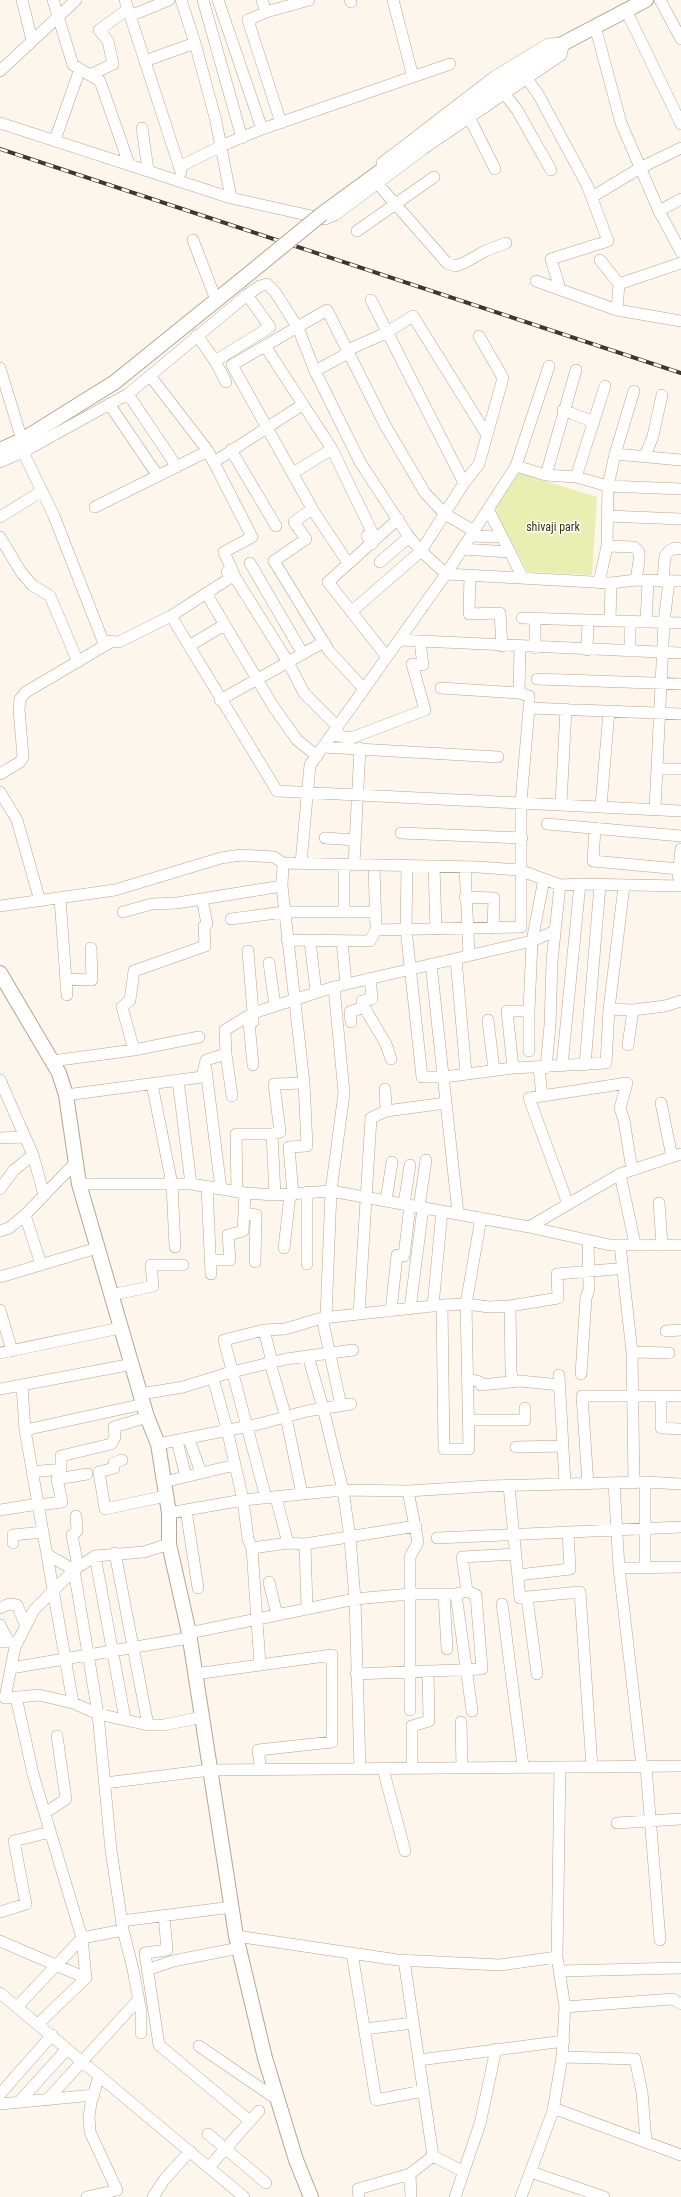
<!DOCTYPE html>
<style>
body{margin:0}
canvas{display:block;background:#fdf6ed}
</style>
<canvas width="681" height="2197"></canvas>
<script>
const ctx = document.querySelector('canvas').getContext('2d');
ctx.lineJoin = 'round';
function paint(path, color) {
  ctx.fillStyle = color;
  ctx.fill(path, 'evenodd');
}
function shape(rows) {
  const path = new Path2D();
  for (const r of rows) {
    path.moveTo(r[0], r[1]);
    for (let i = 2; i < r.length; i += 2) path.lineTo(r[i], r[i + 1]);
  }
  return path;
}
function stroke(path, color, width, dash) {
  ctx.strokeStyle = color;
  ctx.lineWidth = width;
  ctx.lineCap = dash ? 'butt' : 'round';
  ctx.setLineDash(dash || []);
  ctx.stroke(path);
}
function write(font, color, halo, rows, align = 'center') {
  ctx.font = font + ' "Roboto Condensed",sans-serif';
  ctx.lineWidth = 3;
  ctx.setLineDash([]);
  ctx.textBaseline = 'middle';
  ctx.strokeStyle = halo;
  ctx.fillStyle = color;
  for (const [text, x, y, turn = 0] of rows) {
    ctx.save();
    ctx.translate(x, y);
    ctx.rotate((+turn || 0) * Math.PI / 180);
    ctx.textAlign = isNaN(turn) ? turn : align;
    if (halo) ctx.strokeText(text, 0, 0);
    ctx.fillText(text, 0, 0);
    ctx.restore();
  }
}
paint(shape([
 [519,473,597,497,592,575,528,572,497,515,496,506]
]), '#e9eeb1');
const minor = shape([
 [22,0,32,40],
 [53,0,73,65,100,81,129,164],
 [125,0,181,172],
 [181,0,195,43,216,121,231,198],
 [203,0,242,138],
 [218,0,262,129],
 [262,0,266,12,309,0],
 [350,0,351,2],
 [393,0,413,77],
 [660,0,681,39],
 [626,10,681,124],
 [266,12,248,20,281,123],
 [130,16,169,0],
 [595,26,621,123,659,211,681,252],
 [145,61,195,43],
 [0,71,76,0],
 [90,75,113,64,108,41,99,30,128,9],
 [527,79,538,94,587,185,608,241,551,259,560,289],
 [504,93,517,110,551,170],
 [469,117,495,169],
 [0,123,231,198,325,219,335,215,423,149,561,55,564,43,548,44,494,77,382,163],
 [142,128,148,170],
 [55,140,80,69],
 [179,167,221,146,262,129,450,64],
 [377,183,447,263,455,266,464,263,485,251,506,243],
 [592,197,640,168,681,148],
 [659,211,681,199],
 [357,231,434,177],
 [193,240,216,300],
 [600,260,619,284,617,310],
 [536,281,617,310,681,321],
 [619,284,681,263],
 [371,300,464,483],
 [197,335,215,361,226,382],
 [265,346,332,449,372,532,367,536,372,544],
 [215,361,270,327,247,295],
 [0,368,22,440],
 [315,371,350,352,350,349,386,333,413,316,487,435],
 [634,391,615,454,608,486,681,489],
 [128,394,177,467],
 [109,404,158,476],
 [563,410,594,422],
 [231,450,276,526],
 [208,451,252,537,224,552,236,579,288,662,304,693,338,727],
 [23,452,54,516,103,641,119,642,171,616,230,578,227,572,232,570],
 [615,454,681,460],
 [645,456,653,436,662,395],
 [0,462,23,452,128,394,247,295,260,286,267,284,275,292,298,328,315,371,360,462,409,537,421,551,446,574,611,583,636,580,681,581],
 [214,462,302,405],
 [516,466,549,366],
 [293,473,332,449],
 [546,475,576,370],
 [576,477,605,386],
 [95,507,208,451,151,377],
 [312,509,294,522,306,539,274,561,329,651,364,689],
 [488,509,523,578],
 [608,516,681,519],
 [0,517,42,491],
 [471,536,502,537],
 [0,537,21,572,32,585,50,596,78,662],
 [607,546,634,547,639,552,639,561,636,580],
 [462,549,510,552],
 [380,562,409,537],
 [250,563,303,654],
 [348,563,314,512,232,365,327,310,385,425,425,493,445,514,474,531],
 [470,575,469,614,500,613,502,646],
 [663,581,665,556,669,551,675,548,681,549],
 [206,593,273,706,297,740,317,756],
 [351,612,421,551,464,483,479,464,503,378,479,336],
 [171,616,277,791,681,811],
 [522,618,681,623],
 [610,621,611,583],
 [646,622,648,582],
 [399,640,681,653],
 [189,646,224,625],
 [535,648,535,619],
 [587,650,588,620],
 [630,651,630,621],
 [387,657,328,582,398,519],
 [537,679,681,684],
 [441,688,519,693,520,647],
 [519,693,529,696,529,708],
 [220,700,324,642],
 [332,735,351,738,425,710,412,664,423,665,420,642],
 [323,747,498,757],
 [657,769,681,769],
 [0,774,20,762,23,757,19,709,20,699,26,692,109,643],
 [0,792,17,820,40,901],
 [561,804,566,709],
 [601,806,609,711],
 [655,809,664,622,669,581],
 [547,824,681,836],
 [595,828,593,861,679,869],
 [401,833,522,838],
 [325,838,355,840],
 [301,863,310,765,446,574,516,466,546,475,576,477,608,486,607,546,599,583],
 [344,864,344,912],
 [354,864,360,748],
 [407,866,406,929,422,1077,444,1077,513,1068,606,1063,609,1009,624,886],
 [434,866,436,929],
 [465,867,469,955],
 [678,876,681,849],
 [282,886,304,1083,307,1146,289,1147,293,1195],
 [465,897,494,898,493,928],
 [60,898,67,995],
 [0,906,115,890,221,858,241,855,274,857,283,863,478,867,519,870,560,885,580,884,681,886],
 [123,912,152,904,177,903,282,886,283,863],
 [231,919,284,912,374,912],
 [376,930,521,927,521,802,529,708,681,714],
 [287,940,370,941,376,930,374,865],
 [310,941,316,992],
 [342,941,346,984],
 [248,951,253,1013,253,1022,249,1023,253,1065],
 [456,959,466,1073],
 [269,963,275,1006],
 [431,964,458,1213],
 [66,979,92,980,91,948],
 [364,1007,386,1044,391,1059],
 [609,1009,633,1010,665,1006,681,1001],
 [529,1011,529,1051],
 [488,1020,494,1070],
 [351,1022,350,1012,364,1007,362,1001,372,999,370,978],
 [628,1045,633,1010],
 [134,1050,199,1037],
 [226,1054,232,1096],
 [52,1061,134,1050,122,1007,130,1000,134,971,205,946,204,926,207,924,202,899],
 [585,1065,600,885],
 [562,1066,580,884],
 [513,1068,507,1011,529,1011,532,941,544,879],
 [539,1068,542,1096],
 [546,1068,550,1025,552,961,560,885],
 [206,1069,221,1189],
 [0,1080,33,1155,44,1195],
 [178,1080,191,1184],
 [152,1084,172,1184,175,1247],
 [66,1095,202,1077,206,1060,226,1054,225,1030,253,1013,334,987,532,941,555,931],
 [661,1103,672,1157],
 [386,1111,446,1103],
 [0,1138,25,1137],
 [620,1174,635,1244],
 [79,1184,191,1184,245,1193,275,1195,331,1191,529,1227,620,1174,681,1154],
 [207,1186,211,1274],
 [0,1189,14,1170,33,1155],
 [237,1192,236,1134,272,1134],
 [245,1193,244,1213,256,1215,255,1262],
 [275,1195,272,1134,280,1132,274,1084,304,1083],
 [386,1201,392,1162],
 [659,1203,662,1244],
 [404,1204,410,1165],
 [568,1204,529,1098,627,1083,620,1108,624,1120,632,1170],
 [419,1207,426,1160],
 [25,1215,41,1264],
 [481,1218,466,1304,469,1449,444,1449,442,1305,466,1304,489,1307,510,1306],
 [529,1227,610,1245,681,1245],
 [0,1231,9,1228,25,1215,76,1162],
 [620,1245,632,1352],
 [284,1248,290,1195],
 [210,1260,230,1260,228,1235,243,1231,244,1213],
 [307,1264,307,1192],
 [0,1277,97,1248],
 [111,1295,153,1286,151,1265,183,1265],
 [433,1306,442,1211],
 [410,1309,423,1208],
 [0,1310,12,1351],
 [391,1311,397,1255,404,1256,410,1205],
 [359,1314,371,1118,386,1111,385,1089],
 [326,1317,331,1191,344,1093,334,987],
 [322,1318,341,1405],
 [264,1330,272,1362],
 [666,1331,681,1330],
 [0,1353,120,1328],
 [308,1356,323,1408,343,1490,350,1538,355,1599,360,1769],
 [270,1363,286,1417,302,1494],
 [581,1374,586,1298,589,1289,588,1240],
 [559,1375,565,1484],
 [213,1378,227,1429,243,1500,248,1539,252,1548],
 [468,1379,480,1382,481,1385,520,1381,560,1385],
 [513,1382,511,1372,510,1306,558,1298,557,1274,615,1269],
 [22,1385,25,1430],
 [0,1389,133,1364],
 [141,1394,183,1387,228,1373,286,1359,353,1350],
 [661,1396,661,1428,681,1429],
 [470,1420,525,1420,525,1408],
 [189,1439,201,1473],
 [177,1441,186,1477],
 [158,1444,259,1424,307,1411,351,1404],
 [516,1447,563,1446],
 [122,1460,114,1463,114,1468,99,1472,105,1509,166,1496],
 [32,1472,61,1469,61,1456,111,1444,115,1437,114,1427,147,1417],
 [164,1482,235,1465],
 [645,1482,645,1567],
 [614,1483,619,1568,642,1767],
 [634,1483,632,1352,669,1353],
 [588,1484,582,1396,681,1396],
 [509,1486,520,1598,527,1597,537,1674],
 [408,1491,418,1542,410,1557,410,1710],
 [266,1498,224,1340,264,1330,285,1329,322,1318,442,1305],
 [276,1498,288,1543],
 [38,1505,62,1502,57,1479,87,1474],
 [0,1510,38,1504],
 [186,1510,198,1588],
 [169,1513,243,1500,343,1490,408,1491,488,1486,645,1482,681,1484],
 [76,1516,77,1531,72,1535,78,1567],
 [437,1538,681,1527],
 [13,1543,13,1535,43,1532],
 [305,1544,307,1608],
 [115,1553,148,1725],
 [48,1555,74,1570,98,1714,111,1850,123,1930,133,1969,141,2012,141,2033],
 [95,1556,125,1719],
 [619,1568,681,1567],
 [518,1575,570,1569,568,1532],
 [269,1582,277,1615],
 [467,1591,462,1557,516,1554],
 [444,1594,447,1649],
 [456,1594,472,1711],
 [527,1597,580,1592,592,1767],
 [502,1604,523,1766],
 [0,1608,9,1604,17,1605,26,1626],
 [0,1625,8,1641],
 [189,1633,355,1599,410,1594,456,1594,467,1591,476,1595,482,1669,356,1674],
 [0,1642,18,1642],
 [260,1665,252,1548,288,1543,305,1544,416,1526],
 [11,1668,189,1638],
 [195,1674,332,1655,332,1742,258,1750,261,1770],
 [16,1697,33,1774,82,1938,86,1978],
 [5,1698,15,1647,34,1610,74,1570,95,1556,144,1552,169,1544],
 [8,1698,39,1695,73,1703,98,1714,148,1725,164,1725,202,1717],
 [73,1703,25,1430,144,1404],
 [461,1722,462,1768],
 [646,1767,660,1940],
 [383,1769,405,1851],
 [412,1769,412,1726,429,1721,428,1671],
 [105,1783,210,1770,681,1766],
 [45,1813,66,1799,57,1736],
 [617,1823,681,1819],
 [0,1912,26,1904,14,1841,50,1832],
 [164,1915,167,1950,145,1953,159,2045,250,2121],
 [121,1921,232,1907],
 [236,1936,398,1960,500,1965,557,1957,565,2007,562,2057,553,2111,521,2197],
 [0,1941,86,1978,38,2024],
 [352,1953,376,2100,423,2091],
 [557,1957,560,1767],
 [404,1960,433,2156,410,2174,411,2197],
 [147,1970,173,1961,239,1948],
 [561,1971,681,1968],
 [0,1993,244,2197],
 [17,2007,82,1938,123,1930],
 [565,2007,673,1999,681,2004],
 [364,2029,413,2023],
 [199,2046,278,2100],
 [562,2057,635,2059,642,2092,646,2142],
 [419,2060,564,2041],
 [0,2094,52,2035],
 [47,2100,139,1999],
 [19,2102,67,2049],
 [0,2104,94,2095],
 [553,2108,681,2155],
 [208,2134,266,2183],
 [433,2156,464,2172],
 [209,2167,259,2111],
 [531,2172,604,2197],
 [87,2197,117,2190,90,2132,89,2117,91,2103,99,2076],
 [153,2197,164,2180,190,2151],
 [359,2197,358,2189,410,2174],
 [455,2197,480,2124,496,2049]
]);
const major = shape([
 [322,214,497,86,564,43,646,0],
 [0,450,22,440,115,382,240,281],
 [0,973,59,1073,66,1095,79,1184,147,1417,158,1444,169,1513,169,1544,189,1633,236,1936,265,2058,296,2160,311,2197]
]);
stroke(minor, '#b6a591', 12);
stroke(major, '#b6a591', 16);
stroke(minor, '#fff', 11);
stroke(major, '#fff', 14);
const rail = shape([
 [0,149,681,373]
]);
stroke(rail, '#3d3730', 4);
stroke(rail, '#fff', 2.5, [8]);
const majorBridge = shape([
 [240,281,322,214]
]);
stroke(majorBridge, '#b6a591', 16, []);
stroke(majorBridge, '#fff', 14);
write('12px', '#353604', '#fff', [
 ["shivaji park",553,528]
]);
</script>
